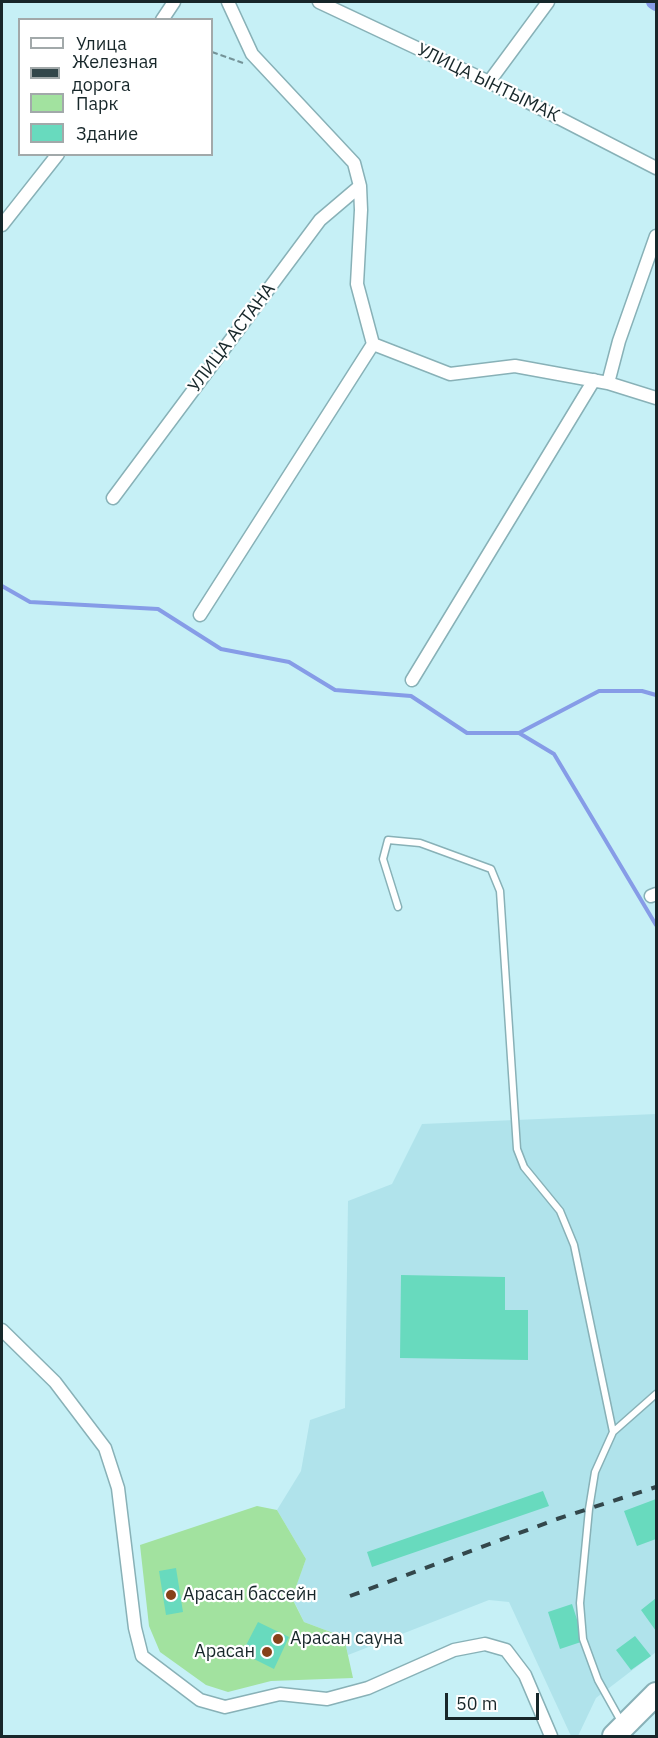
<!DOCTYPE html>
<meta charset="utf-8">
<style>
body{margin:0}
#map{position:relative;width:658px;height:1738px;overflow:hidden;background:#c6f0f6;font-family:"IBM Plex Sans",sans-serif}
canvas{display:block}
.frame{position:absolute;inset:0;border:3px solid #17272a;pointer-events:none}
.legend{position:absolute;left:18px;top:18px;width:195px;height:138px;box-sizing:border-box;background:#fff;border:2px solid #a2a9aa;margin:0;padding:8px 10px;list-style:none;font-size:18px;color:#17272a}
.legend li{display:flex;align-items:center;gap:12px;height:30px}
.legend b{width:30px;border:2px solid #a2a9aa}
.scale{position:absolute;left:445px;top:1693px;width:94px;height:27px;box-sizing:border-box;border:3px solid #17272a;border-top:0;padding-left:8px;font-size:18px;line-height:21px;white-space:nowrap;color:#17272a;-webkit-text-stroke:4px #fff;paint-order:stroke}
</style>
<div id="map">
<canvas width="658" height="1738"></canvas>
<div class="frame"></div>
<ul class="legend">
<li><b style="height:8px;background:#fff"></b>Улица</li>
<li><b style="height:8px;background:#33474b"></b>Железная дорога</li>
<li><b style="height:16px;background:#a2e29f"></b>Парк</li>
<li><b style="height:16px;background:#68dabe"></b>Здание</li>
</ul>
<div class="scale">50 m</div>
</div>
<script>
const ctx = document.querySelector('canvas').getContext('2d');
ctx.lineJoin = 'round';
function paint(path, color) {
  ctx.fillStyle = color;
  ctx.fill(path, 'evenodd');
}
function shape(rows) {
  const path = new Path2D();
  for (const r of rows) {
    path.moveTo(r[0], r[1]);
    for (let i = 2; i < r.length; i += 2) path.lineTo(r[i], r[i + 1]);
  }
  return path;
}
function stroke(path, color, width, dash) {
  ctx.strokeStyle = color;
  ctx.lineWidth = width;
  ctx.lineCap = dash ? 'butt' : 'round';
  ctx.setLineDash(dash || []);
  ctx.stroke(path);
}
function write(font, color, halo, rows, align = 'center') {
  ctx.font = font + ' "IBM Plex Sans",sans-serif';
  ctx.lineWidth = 4.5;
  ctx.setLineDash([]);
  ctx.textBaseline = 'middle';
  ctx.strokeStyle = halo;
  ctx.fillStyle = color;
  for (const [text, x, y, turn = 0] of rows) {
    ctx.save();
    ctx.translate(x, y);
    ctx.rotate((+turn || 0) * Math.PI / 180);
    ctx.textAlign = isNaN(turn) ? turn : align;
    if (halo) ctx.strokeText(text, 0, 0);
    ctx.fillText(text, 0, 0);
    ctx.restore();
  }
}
paint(shape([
 [656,1114,656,1652,596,1698,578,1736,571,1736,509,1602,489,1600,348,1655,344,1637,304,1622,292,1597,306,1559,277,1510,301,1471,310,1420,345,1408,348,1201,392,1184,422,1124]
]), '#b0e3eb');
paint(shape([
 [257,1506,277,1510,306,1559,292,1598,304,1622,344,1637,353,1678,271,1681,228,1692,206,1685,160,1652,149,1626,140,1545]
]), '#a2e29f');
stroke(shape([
 [2,586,30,602,158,609,221,649,289,662,335,690,411,696,467,733,519,733,599,691,642,691,656,695],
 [519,733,554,754,656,925]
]), '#869ce7', 4);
stroke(shape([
 [653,2,656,4]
]), '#869ce7', 14);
paint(shape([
 [401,1275,505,1277,505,1310,528,1310,528,1360,400,1358],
 [543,1491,549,1506,372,1567,367,1552],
 [656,1499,656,1539,637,1546,624,1511],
 [176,1568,183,1612,166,1615,159,1571],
 [656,1598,656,1631,641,1610],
 [572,1604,584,1641,560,1649,548,1612],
 [258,1622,289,1637,274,1669,242,1653],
 [635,1636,651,1656,631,1670,616,1650]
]), '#68dabe');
const lane = shape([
 [398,907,383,859,388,840,420,843,491,869,500,891,517,1149,524,1167,560,1211,574,1245,613,1432],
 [622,1723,598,1680,583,1639,580,1603,589,1509,595,1472,613,1432,656,1394]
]);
const street = shape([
 [228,2,252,54,354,163,360,186,361,210,357,284,373,344,450,374,515,366,608,383,656,398],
 [319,2,489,82,656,168],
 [162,20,174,2],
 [489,82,548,2],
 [2,225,58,154],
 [608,383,619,341,656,236],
 [113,498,320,220,360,186],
 [200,615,373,344],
 [412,680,594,380],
 [651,896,656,894],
 [2,1330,55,1382,105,1448,118,1488,135,1628,142,1656,200,1700,225,1707,280,1694,327,1699,368,1688,454,1650,485,1644,506,1650,525,1675,551,1736]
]);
const highway = shape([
 [614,1736,656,1694]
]);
stroke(lane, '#88b1b7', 9);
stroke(street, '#88b1b7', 15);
stroke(highway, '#88b1b7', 26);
stroke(shape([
 [212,52,243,63]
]), '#749297', 2, [6, 3]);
stroke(lane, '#fff', 6);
stroke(street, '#fff', 12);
stroke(highway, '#fff', 22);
stroke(shape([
 [350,1596,557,1519,656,1487]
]), '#33474b', 4, [10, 10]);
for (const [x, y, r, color] of [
 [171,1595,6,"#874219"],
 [278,1639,6,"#874219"],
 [267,1652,6,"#874219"]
]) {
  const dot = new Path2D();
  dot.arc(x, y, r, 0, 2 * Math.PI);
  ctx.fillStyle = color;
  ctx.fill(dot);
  stroke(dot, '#fff', 2);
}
write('18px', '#17272a', '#fff', [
 ["УЛИЦА ЫНТЫМАК",488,83,26],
 ["УЛИЦА АСТАНА",232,338,-53]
]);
write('18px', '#17272a', '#fff', [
 ["Арасан бассейн",183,1595],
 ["Арасан сауна",290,1639],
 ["Арасан",255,1652,"right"]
], 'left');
</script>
